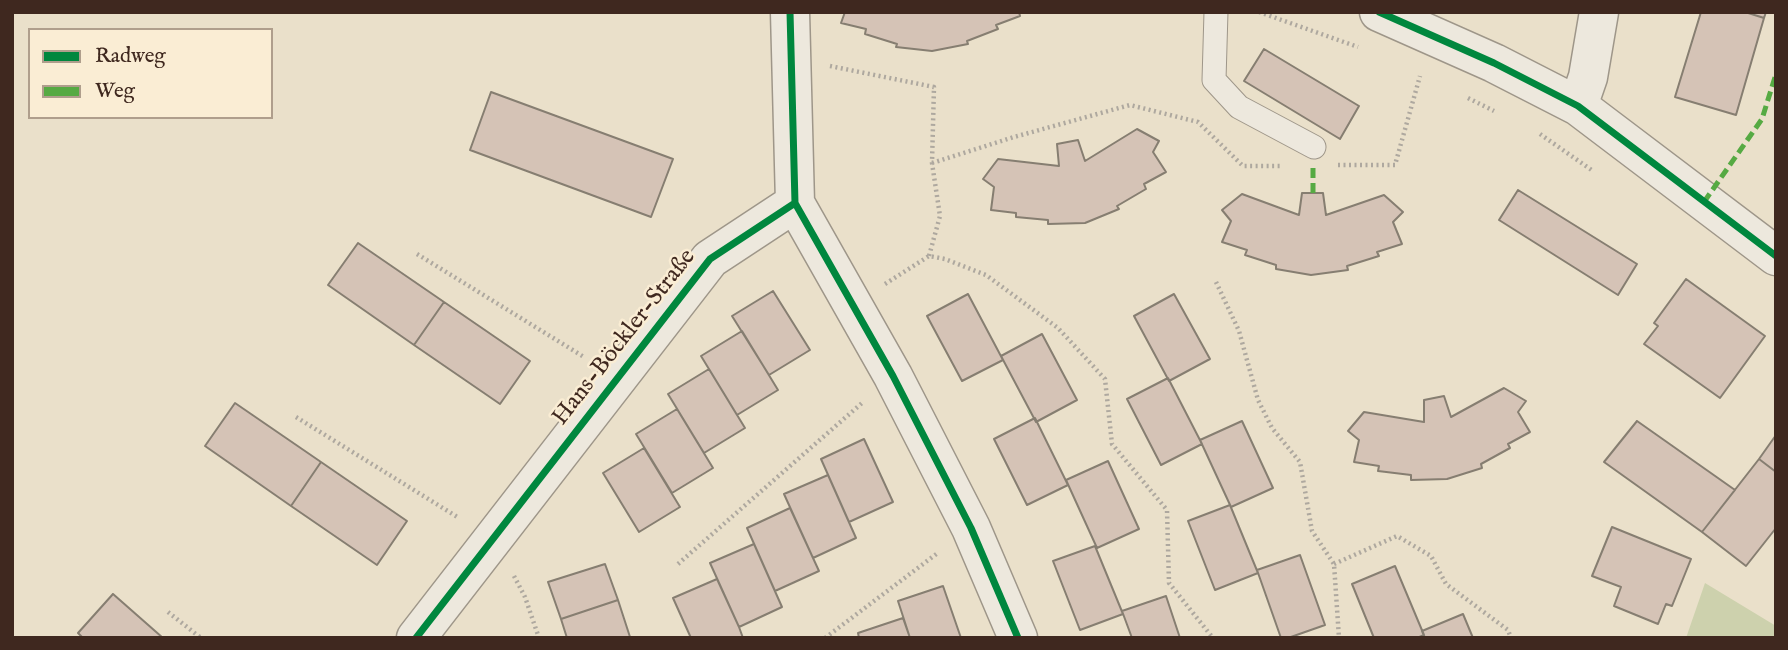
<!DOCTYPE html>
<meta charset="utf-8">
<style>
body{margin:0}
#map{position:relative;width:1788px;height:650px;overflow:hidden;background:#eae0ca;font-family:"IM FELL English",serif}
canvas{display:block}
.frame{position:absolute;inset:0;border:14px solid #3f281f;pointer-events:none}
.legend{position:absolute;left:28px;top:28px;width:245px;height:91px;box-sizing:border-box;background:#faedd4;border:2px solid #af9e8c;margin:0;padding:9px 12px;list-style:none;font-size:21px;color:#3f281f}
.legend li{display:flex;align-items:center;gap:14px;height:35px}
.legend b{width:35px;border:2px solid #af9e8c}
</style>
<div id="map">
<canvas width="1788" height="650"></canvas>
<div class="frame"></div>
<ul class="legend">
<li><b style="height:9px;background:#00873e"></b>Radweg</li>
<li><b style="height:9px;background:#56aa43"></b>Weg</li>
</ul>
</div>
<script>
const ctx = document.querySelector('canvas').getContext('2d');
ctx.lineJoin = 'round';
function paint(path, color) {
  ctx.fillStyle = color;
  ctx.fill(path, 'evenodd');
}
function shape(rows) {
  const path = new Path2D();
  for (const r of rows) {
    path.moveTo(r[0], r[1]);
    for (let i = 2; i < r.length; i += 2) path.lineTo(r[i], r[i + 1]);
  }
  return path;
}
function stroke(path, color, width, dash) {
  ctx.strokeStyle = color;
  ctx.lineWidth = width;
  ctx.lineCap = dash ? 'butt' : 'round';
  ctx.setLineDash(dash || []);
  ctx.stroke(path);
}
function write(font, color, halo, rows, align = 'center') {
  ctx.font = font + ' "IM FELL English",serif';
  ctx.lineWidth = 5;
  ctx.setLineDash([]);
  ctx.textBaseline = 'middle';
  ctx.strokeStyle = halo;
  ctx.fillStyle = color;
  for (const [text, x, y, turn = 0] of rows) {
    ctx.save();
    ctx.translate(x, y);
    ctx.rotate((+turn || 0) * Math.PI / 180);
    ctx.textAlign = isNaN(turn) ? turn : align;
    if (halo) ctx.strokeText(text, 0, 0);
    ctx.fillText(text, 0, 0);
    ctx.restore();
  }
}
paint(shape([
 [1705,583,1776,626,1776,638,1686,638]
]), '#cdd1ad');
const building = shape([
 [845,12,1019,12,1020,16,996,25,998,29,967,41,968,44,932,51,896,47,897,44,865,34,866,29,841,23,845,12],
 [1701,12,1745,12,1764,18,1736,115,1675,97,1701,12],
 [1745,12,1766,12,1764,18,1745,12],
 [1264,49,1359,106,1340,139,1244,81,1264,49],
 [491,92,673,159,651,217,470,150,491,92],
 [1137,129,1159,141,1153,152,1166,172,1144,184,1146,189,1117,206,1119,209,1085,223,1048,224,1048,220,1016,217,1016,213,991,210,994,187,983,179,998,159,1059,166,1057,144,1078,140,1085,161,1137,129],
 [1518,190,1637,264,1618,295,1499,220,1518,190],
 [1302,193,1323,193,1326,215,1384,195,1403,212,1393,222,1402,244,1377,252,1379,256,1347,266,1348,270,1311,275,1276,269,1276,265,1245,255,1247,250,1222,242,1231,221,1222,210,1242,194,1299,215,1302,193],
 [358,243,444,302,414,345,328,285,358,243],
 [1686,279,1765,336,1720,398,1644,344,1658,326,1654,323,1686,279],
 [773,291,810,350,769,375,732,316,773,291],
 [968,294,1003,360,962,381,927,316,968,294],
 [1174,294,1210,359,1169,381,1134,316,1174,294],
 [444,302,530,361,500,404,414,345,444,302],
 [742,331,778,390,737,415,701,356,742,331],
 [1042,334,1077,400,1036,422,1001,356,1042,334],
 [709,369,745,428,704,453,668,394,709,369],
 [1168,378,1202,444,1161,465,1127,399,1168,378],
 [1504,388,1526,401,1518,412,1530,432,1508,444,1510,448,1481,464,1482,468,1447,479,1411,480,1411,475,1378,471,1379,466,1354,462,1359,440,1348,431,1364,412,1424,422,1424,400,1444,396,1451,417,1504,388],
 [235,403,321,462,291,506,205,446,235,403],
 [677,409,713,468,672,493,636,434,677,409],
 [1035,418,1068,485,1027,505,994,439,1035,418],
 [1242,421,1273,488,1231,507,1200,440,1242,421],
 [1637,421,1735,490,1702,532,1604,462,1637,421],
 [1776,435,1776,472,1759,459,1776,435],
 [864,439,893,502,849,522,821,459,864,439],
 [644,448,680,507,639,532,603,473,644,448],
 [1759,459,1776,472,1776,528,1746,566,1702,532,1759,459],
 [1108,461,1139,529,1097,548,1066,480,1108,461],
 [321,462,407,521,377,565,291,506,321,462],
 [828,475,856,538,813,558,784,494,828,475],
 [1230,505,1258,573,1215,590,1188,521,1230,505],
 [790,508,819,571,775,591,747,528,790,508],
 [1612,527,1691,559,1672,606,1666,604,1658,624,1614,606,1621,587,1592,576,1612,527],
 [754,544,782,607,739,627,710,563,754,544],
 [1095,546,1123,614,1080,630,1053,561,1095,546],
 [1300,555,1325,625,1288,638,1281,638,1257,570,1300,555],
 [605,564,618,600,561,619,548,582,605,564],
 [1395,566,1424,635,1417,638,1374,638,1352,584,1395,566],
 [717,579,739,627,743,638,691,638,673,598,717,579],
 [943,586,961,638,910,638,898,601,943,586],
 [113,594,163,638,83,638,78,633,113,594],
 [1166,596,1180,638,1132,638,1122,611,1166,596],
 [618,600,630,637,567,638,561,619,618,600],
 [1463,614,1473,638,1425,638,1422,631,1463,614],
 [903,618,910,638,859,638,858,633,903,618]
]);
paint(building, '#d5c3b6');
stroke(building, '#867e71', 2);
const lane = shape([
 [1216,12,1214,80,1239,107,1314,147]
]);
const street = shape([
 [790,12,795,203,893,376,971,528,1018,638],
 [1379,12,1494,63,1578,106,1776,256],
 [1578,106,1588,77,1599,12],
 [416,638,710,259,795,203]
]);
stroke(lane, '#9e9689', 25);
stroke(street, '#9e9689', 41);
stroke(shape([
 [1259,12,1358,47],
 [830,66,934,87,932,163,940,216,929,256],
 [1468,98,1494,111],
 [1540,134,1593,171],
 [932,163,1014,137,1130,105,1198,122,1243,166,1280,166],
 [1338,165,1395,165,1420,76],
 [417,254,584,357],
 [1216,282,1239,331,1258,400,1272,428,1300,462,1312,531,1334,564,1339,638],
 [885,284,929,256,945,259,986,275,1058,328,1105,379,1112,444,1167,510,1169,583,1213,638],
 [296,417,459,518],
 [678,564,862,403],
 [1334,564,1397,536,1431,556,1446,584,1508,630,1511,638],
 [514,576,525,597,539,638],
 [168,612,201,638],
 [825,638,939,552]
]), '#aea89f', 4.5, [2, 3.5]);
stroke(lane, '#ede8dd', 23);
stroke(street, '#ede8dd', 38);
stroke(shape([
 [1313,193,1313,166],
 [1704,202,1762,119,1776,74]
]), '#56aa43', 5, [10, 5]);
stroke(shape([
 [790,12,795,203,893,376,971,528,1018,638],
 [1379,12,1494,63,1578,106,1776,256],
 [416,638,710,259,795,203]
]), '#00873e', 7);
write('24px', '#3f281f', '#faedd4', [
 ["Hans-Böckler-Straße",625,338,-52]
]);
</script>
